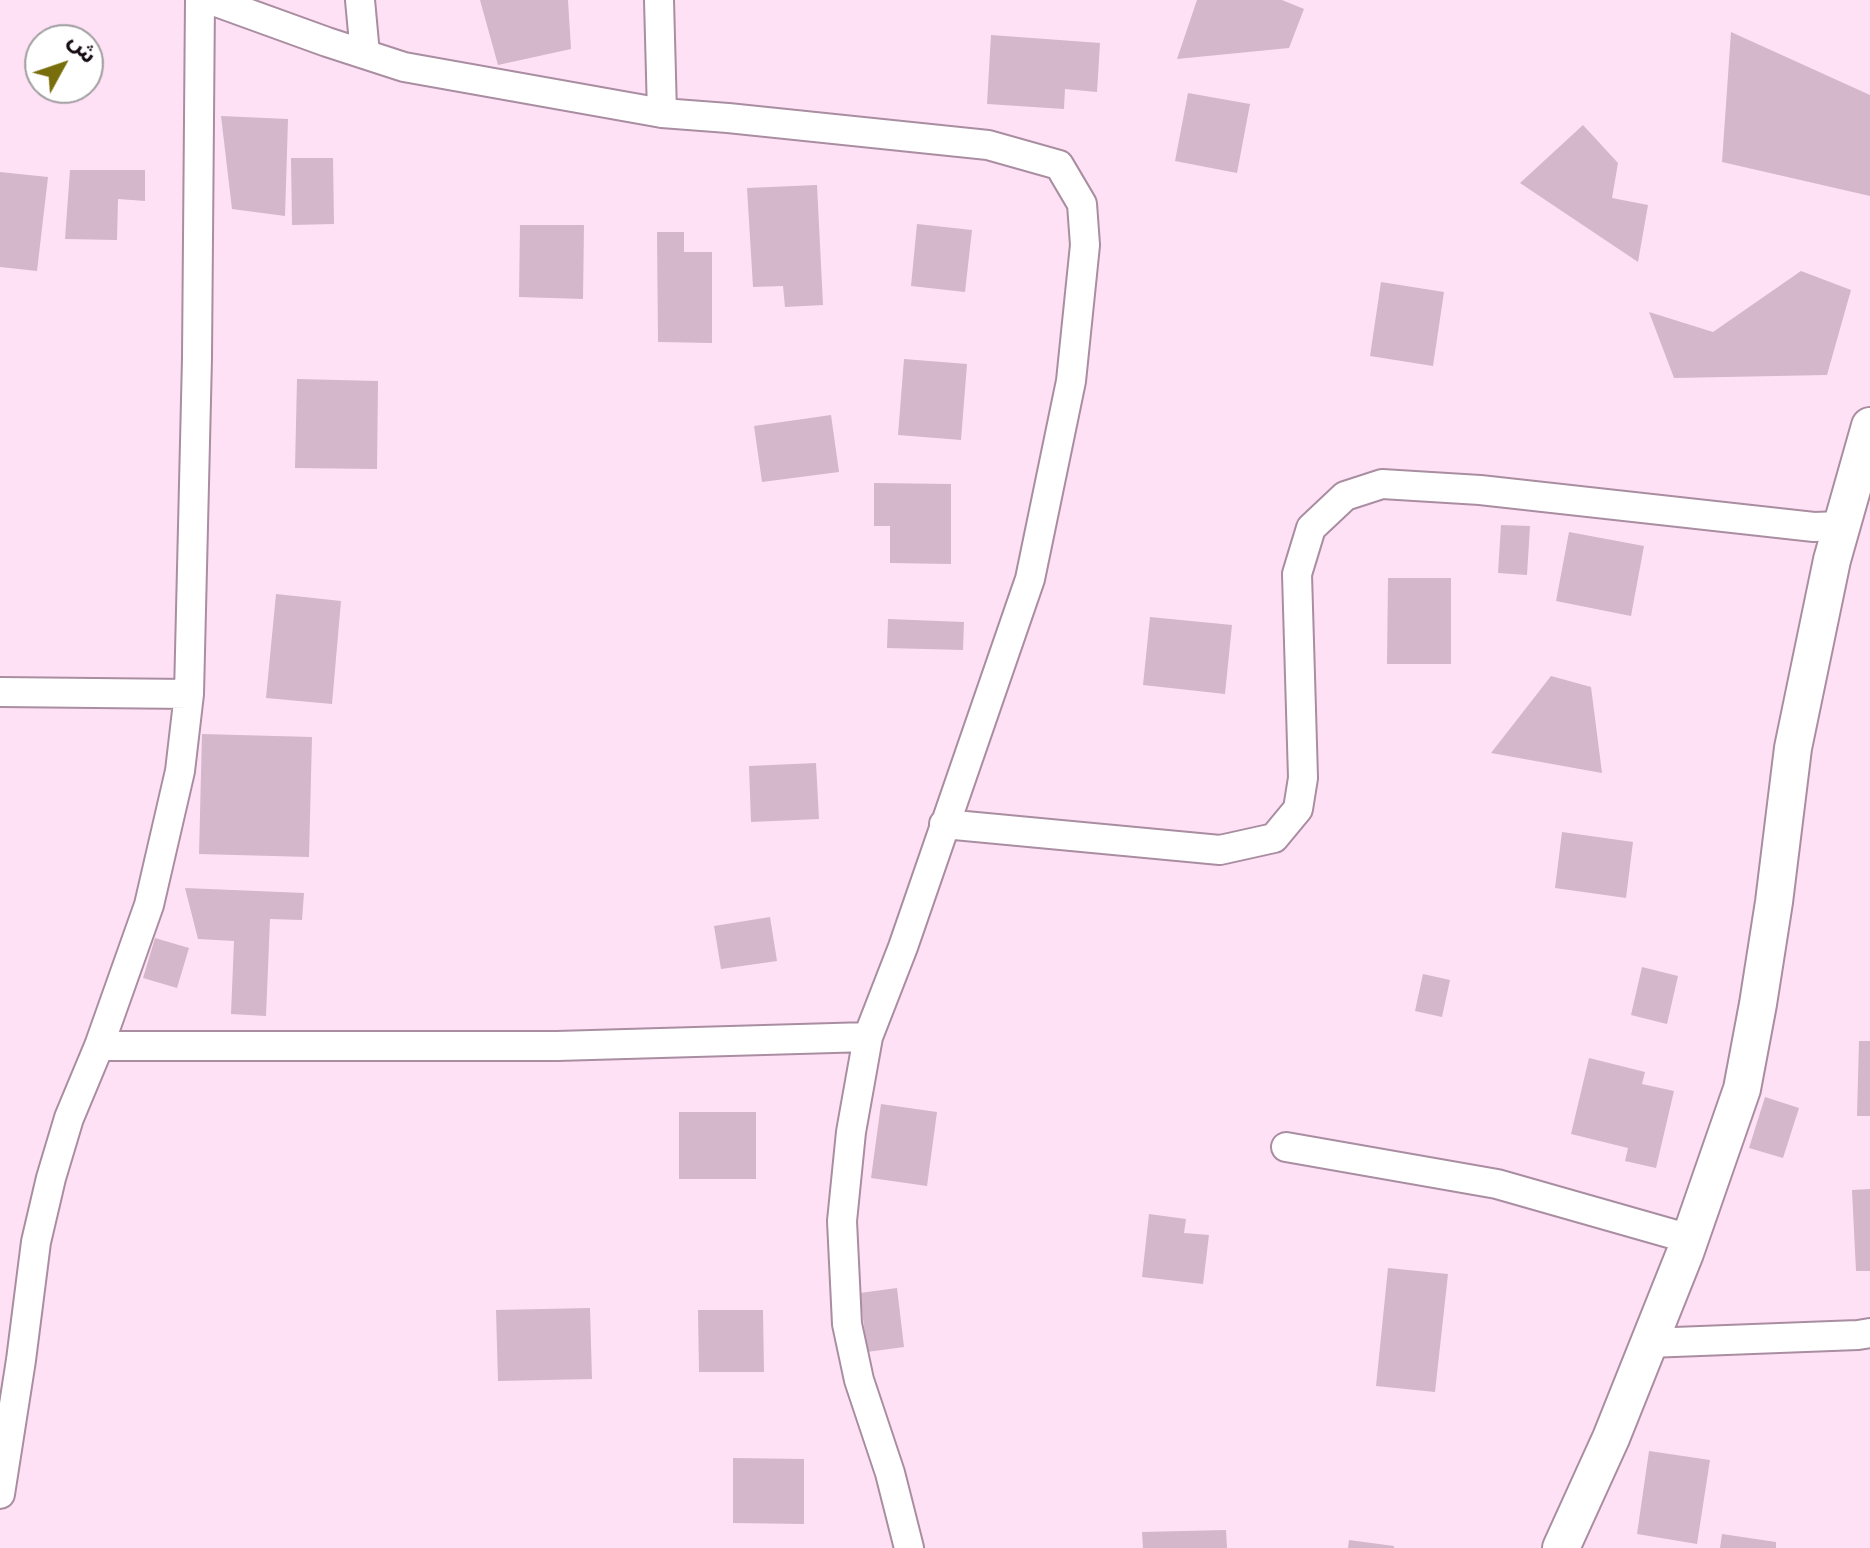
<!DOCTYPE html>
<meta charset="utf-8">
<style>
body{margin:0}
#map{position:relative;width:1870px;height:1548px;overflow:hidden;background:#ffe1f6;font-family:Overpass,"Noto Sans Arabic",sans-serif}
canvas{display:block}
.north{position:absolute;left:24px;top:24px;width:80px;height:80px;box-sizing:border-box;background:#fff;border:2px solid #a19ea1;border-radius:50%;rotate:50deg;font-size:22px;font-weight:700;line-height:32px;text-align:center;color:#150c13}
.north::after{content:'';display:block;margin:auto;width:28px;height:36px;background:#786e0c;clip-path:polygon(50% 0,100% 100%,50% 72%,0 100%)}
</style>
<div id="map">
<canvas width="1870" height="1548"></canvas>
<div class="north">ش</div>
</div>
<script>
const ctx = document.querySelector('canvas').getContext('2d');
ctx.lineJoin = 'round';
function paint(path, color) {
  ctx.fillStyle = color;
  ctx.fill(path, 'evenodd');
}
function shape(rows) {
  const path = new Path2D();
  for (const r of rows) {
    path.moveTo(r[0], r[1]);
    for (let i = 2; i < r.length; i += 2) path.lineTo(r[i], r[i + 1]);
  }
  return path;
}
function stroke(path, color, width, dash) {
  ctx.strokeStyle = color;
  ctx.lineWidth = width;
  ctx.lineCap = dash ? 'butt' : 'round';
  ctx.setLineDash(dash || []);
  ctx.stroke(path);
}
paint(shape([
 [480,0,568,0,571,49,498,65],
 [1197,0,1282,0,1304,9,1289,48,1177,59],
 [1731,32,1870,95,1870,196,1722,162],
 [991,35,1100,43,1097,92,1065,89,1064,109,987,104],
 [1188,93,1250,104,1237,173,1175,161],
 [221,116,288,119,285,216,232,209],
 [1583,125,1618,163,1612,198,1648,205,1638,262,1520,183],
 [291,158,333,158,334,224,292,225],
 [70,170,145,170,145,201,118,199,117,240,65,239],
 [0,172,48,177,37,271,0,267],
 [817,185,823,305,785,307,783,286,753,287,747,188],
 [917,224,972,230,965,292,911,286],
 [520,225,584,225,583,299,519,297],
 [657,232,684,232,684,252,712,252,712,343,658,342],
 [1801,271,1851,290,1827,375,1674,378,1649,312,1713,332],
 [1381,282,1444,292,1433,366,1370,356],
 [904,359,967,364,961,440,898,435],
 [297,379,378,381,377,469,295,468],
 [831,415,839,472,762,482,754,426],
 [874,483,951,484,951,564,890,563,890,526,874,526],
 [1501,525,1530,526,1527,575,1498,573],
 [1569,532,1644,546,1631,616,1556,601],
 [1388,578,1451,578,1451,664,1387,664],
 [276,594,341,601,332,704,266,698],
 [1150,617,1232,625,1225,694,1143,685],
 [888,619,964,622,963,650,887,648],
 [1551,676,1591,687,1602,773,1491,753],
 [202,734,312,737,309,857,199,854],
 [816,763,819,819,751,822,749,766],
 [1562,832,1633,842,1626,898,1555,888],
 [185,888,304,893,302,920,270,919,266,1016,231,1014,234,941,198,939],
 [770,917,777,961,721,969,714,926],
 [155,938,189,948,177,988,143,978],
 [1642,967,1678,976,1667,1024,1631,1015],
 [1423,974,1450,980,1442,1017,1415,1011],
 [1859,1041,1870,1041,1870,1116,1857,1116],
 [1589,1058,1645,1072,1642,1084,1674,1091,1656,1168,1625,1161,1628,1148,1571,1134],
 [1765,1097,1799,1108,1783,1158,1749,1148],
 [881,1104,937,1112,927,1186,871,1178],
 [679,1112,756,1112,756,1179,679,1179],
 [1870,1189,1870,1271,1856,1271,1852,1190],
 [1149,1214,1186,1219,1184,1233,1209,1235,1203,1284,1142,1277],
 [1388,1268,1448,1274,1435,1392,1376,1386],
 [897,1288,904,1347,867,1352,860,1293],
 [590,1308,592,1379,498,1381,496,1310],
 [698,1310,763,1310,764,1372,699,1372],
 [1649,1451,1710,1460,1697,1544,1637,1534],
 [733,1458,804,1459,804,1524,733,1523],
 [1226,1530,1227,1548,1143,1548,1142,1532],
 [1722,1534,1776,1542,1776,1548,1720,1548],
 [1349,1540,1394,1546,1394,1548,1348,1548]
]), '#d4b7cb');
const minor = shape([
 [211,0,327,42,404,67,662,113],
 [360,0,365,54],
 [659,0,662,113,728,118,988,145,1059,165,1082,204,1085,245,1071,381,1030,579,903,947,868,1037,851,1132,842,1221,847,1324,859,1380,890,1473,909,1548],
 [0,692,189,694],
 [944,824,1220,850,1274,838,1298,809,1303,778,1297,574,1311,528,1345,496,1382,484,1480,490,1814,527,1841,526],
 [99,1046,557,1046,868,1037],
 [1286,1147,1497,1184,1690,1239],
 [1648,1343,1858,1335,1870,1333],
 [0,1494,21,1360,36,1242,51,1178,69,1118,99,1046,149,905,180,771,189,694,197,358,200,0]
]);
const tertiary = shape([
 [1561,1548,1611,1438,1685,1253,1742,1089,1758,1004,1774,902,1793,748,1832,560,1870,426]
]);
stroke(minor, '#a98da1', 32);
stroke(tertiary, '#a98da1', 40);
stroke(minor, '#fff', 28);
stroke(tertiary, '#fff', 36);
</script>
